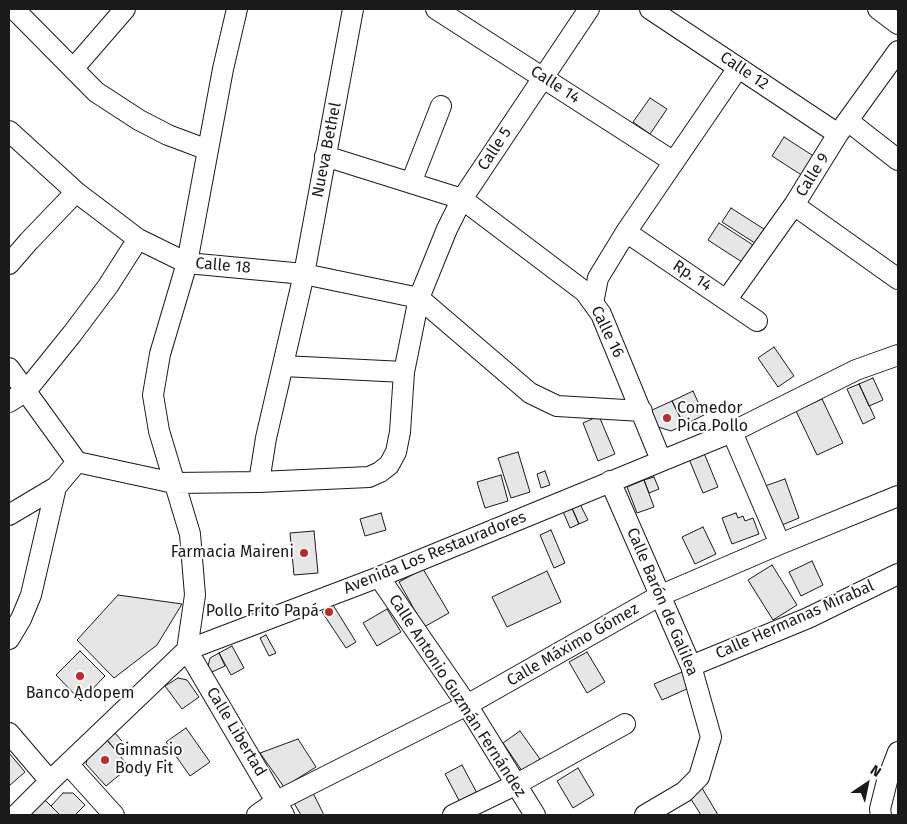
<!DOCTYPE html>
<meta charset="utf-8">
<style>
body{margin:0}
#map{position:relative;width:907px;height:824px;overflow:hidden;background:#fff;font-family:"Fira Sans",sans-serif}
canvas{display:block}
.frame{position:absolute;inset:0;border:10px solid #1a1a1a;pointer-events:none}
.north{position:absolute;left:842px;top:759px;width:50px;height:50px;-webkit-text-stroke:4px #fff;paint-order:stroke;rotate:34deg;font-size:14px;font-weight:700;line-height:20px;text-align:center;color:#1a1a1a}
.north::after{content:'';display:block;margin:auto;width:18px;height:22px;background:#1a1a1a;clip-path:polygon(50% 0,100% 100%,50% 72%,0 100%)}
</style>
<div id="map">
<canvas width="907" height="824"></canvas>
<div class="frame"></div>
<div class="north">N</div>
</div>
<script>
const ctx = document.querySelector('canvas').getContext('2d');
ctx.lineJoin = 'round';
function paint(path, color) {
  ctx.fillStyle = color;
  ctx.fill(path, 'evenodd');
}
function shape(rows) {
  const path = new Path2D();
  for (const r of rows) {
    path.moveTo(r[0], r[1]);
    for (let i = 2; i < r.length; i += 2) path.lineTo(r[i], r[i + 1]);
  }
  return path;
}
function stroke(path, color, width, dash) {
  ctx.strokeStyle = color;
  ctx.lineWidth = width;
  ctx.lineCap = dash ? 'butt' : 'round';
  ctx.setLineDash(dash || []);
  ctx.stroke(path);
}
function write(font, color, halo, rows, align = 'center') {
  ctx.font = font + ' "Fira Sans",sans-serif';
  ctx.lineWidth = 4;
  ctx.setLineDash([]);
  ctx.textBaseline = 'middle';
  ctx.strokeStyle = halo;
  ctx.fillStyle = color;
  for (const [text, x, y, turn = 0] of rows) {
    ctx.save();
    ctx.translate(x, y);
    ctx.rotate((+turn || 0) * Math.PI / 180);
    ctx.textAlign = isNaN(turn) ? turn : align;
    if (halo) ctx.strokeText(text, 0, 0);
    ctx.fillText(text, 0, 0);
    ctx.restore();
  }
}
const building = shape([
 [650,98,667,109,650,134,633,122,650,98],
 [784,137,815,157,803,176,772,156,784,137],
 [731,208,767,231,758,245,722,222,731,208],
 [719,223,756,247,745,264,708,240,719,223],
 [774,347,794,376,778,387,758,358,774,347],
 [873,378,883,400,869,406,859,384,873,378],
 [859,384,875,418,863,424,847,389,859,384],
 [693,391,704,415,684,425,672,401,693,391],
 [822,399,843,443,817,455,796,411,822,399],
 [672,401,684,425,671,431,658,427,650,411,672,401],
 [599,416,615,454,598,461,583,423,599,416],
 [518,452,530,492,511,498,498,458,518,452],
 [704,453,718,487,703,493,689,459,704,453],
 [545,471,550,485,541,488,537,474,545,471],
 [501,475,508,501,485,508,477,482,501,475],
 [654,477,659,489,649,493,644,480,654,477],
 [785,479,799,518,777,527,762,487,785,479],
 [644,480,654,507,637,513,627,487,644,480],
 [579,502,588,520,579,524,571,506,579,502],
 [571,506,579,524,570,528,562,509,571,506],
 [381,513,386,530,365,536,360,519,381,513],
 [736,513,738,518,743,516,745,521,753,518,759,534,732,544,722,518,736,513],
 [703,527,716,554,695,564,682,537,703,527],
 [551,530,565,563,554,568,540,535,551,530],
 [314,531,318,573,294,575,290,533,314,531],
 [812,561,823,585,801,596,789,572,812,561],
 [772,565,797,605,773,620,748,580,772,565],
 [423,569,449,613,424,627,399,582,423,569],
 [547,571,561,602,507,627,492,597,547,571],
 [118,595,182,604,157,645,114,678,77,640,118,595],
 [333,605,356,642,346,648,322,612,333,605],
 [387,609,401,632,377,646,363,623,387,609],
 [266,635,276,653,269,656,260,638,266,635],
 [232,646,244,668,231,675,219,653,232,646],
 [80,651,105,676,81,701,56,675,80,651],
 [587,652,605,682,587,693,569,662,587,652],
 [219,653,225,666,212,672,208,666,210,658,219,653],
 [682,672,689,688,662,700,654,684,682,672],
 [178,678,187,680,199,697,182,709,165,686,178,678],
 [186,728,210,762,190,776,166,742,186,728],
 [520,731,540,759,522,771,503,743,520,731],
 [115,733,127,747,119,754,107,740,115,733],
 [298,739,316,767,284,787,260,753,298,739],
 [107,740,129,767,106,786,86,764,88,755,107,740],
 [9,753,25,772,9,786,9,753],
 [462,765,478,795,461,804,445,774,462,765],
 [578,768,594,795,573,808,557,781,578,768],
 [702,788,718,815,701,815,689,796,702,788],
 [63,793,73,793,85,805,75,815,60,815,51,806,63,793],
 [313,793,324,815,301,815,294,803,313,793],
 [44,799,60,815,27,815,44,799]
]);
paint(building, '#e6e6e6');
stroke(building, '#1a1a1a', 1);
const minor = shape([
 [14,9,96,92,139,120,168,135,208,150],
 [237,9,223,69,187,263,160,354,153,395,159,431,190,534,195,595,187,650,284,815],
 [436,9,674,162],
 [650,9,838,134],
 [878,9,898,24],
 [73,69,125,9],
 [848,121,898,160],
 [9,131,76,192,138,239,187,263,304,274,419,298,530,393,557,406,642,411],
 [325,156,462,199,585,292,601,314,661,460],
 [411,183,441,106],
 [794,205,898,279],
 [626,232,757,321],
 [9,264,29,241,76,192],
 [727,299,794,205,838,134,898,51],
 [593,303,598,278,626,232,738,68],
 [283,366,404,372,419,298,447,229,462,199,589,9],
 [9,368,77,462],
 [9,402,26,391,72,334,108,286,138,239],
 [732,432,780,544],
 [77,462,174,483,259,482,369,477,380,472,389,465,396,452,400,432,404,372],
 [610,481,691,666,711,737,699,777,684,792,645,815],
 [259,482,266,438,304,274,353,9],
 [9,515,56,487],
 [379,577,467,705,535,815],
 [9,639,21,619,31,595,56,487,77,462],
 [691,666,808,618,898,574],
 [9,733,50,781],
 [68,764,114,815],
 [16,815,50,781,187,650,379,577,732,432,856,370,898,355],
 [257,815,277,801,467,705,659,596,780,544,898,496],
 [453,815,515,785,625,724],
 [881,815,880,809,887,781,898,752]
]);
stroke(minor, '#1a1a1a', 22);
stroke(minor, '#fff', 20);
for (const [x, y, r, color] of [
 [667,418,5,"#c62828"],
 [304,553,5,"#c62828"],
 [329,612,5,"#c62828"],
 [80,676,5,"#c62828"],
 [105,760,5,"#c62828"]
]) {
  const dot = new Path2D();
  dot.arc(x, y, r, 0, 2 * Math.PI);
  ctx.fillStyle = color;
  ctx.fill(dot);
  stroke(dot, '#fff', 2);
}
write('16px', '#1a1a1a', '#fff', [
 ["Calle 12",744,71,34],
 ["Calle 14",555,85,33],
 ["Calle 5",495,149,-57],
 ["Nueva Bethel",327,150,-79],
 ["Calle 9",813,175,-58],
 ["Calle 18",223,266,5],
 ["Rp. 14",692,276,33],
 ["Calle 16",607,332,64],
 ["Avenida Los Restauradores",435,553,-22],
 ["Calle Barón de Galilea",662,602,67],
 ["Calle Hermanas Mirabal",795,620,-24],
 ["Calle Máximo Gómez",573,645,-30],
 ["Calle Antonio Guzmán Fernández",457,696,57],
 ["Calle Libertad",236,732,59]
]);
write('16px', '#1a1a1a', '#fff', [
 ["Comedor",677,409],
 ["Pica Pollo",677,427],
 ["Farmacia Maireni",294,553,"right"],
 ["Pollo Frito Papá",319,612,"right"],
 ["Banco Adopem",80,694,"center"],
 ["Gimnasio",115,751],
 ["Body Fit",115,769]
], 'left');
</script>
